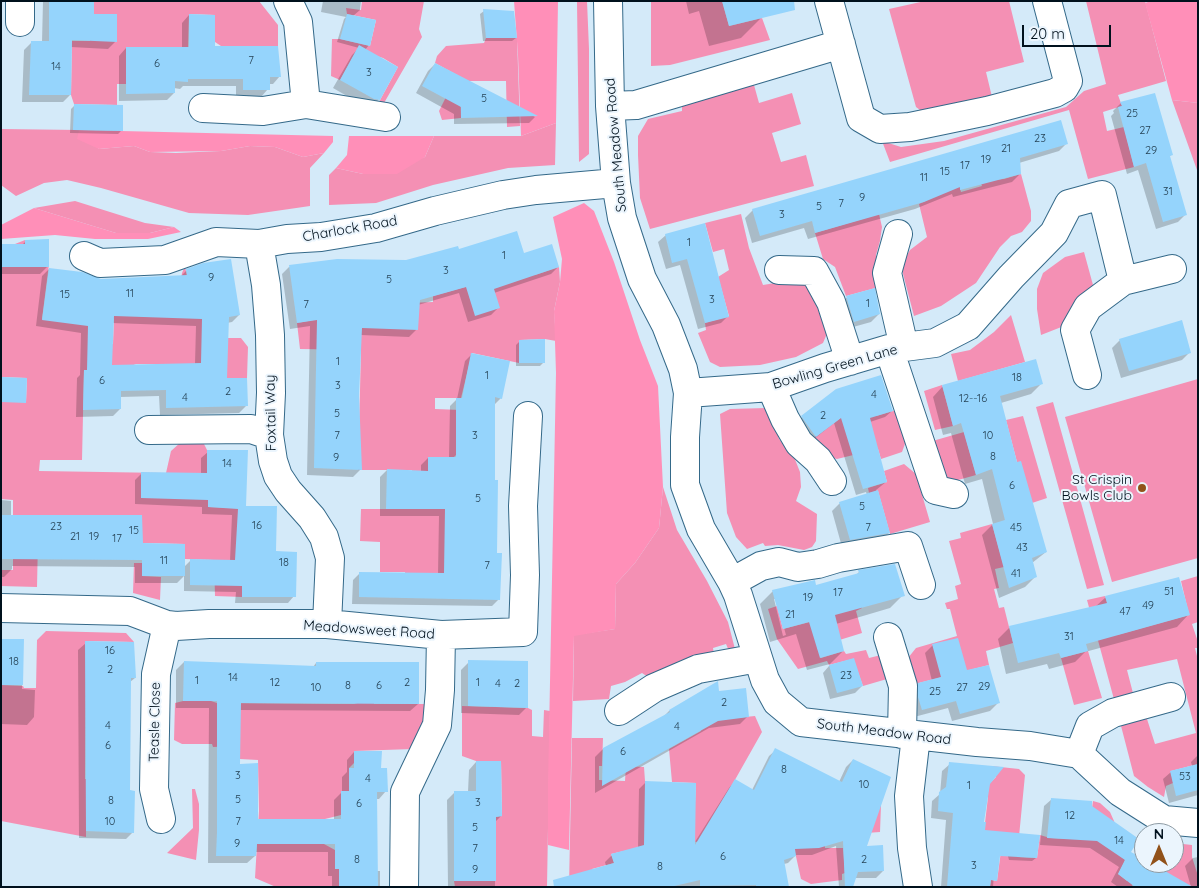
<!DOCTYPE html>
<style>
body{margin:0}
#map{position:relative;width:1199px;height:888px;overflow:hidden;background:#d4eaf9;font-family:Quicksand,sans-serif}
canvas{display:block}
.frame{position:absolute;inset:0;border:2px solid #00111d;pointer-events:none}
.north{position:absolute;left:1134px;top:823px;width:50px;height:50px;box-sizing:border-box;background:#ebf5fd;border:1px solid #8d9aa3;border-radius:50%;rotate:0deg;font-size:14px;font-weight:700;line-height:20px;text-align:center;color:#00111d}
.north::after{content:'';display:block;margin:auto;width:18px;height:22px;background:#91521a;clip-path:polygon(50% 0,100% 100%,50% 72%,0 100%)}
.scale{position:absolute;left:1022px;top:25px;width:89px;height:22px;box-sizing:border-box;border:2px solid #00111d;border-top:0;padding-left:6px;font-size:15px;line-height:18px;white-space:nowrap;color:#00111d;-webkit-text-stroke:4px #ebf5fd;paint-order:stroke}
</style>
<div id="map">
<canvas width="1199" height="888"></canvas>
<div class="frame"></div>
<div class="north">N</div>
<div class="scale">20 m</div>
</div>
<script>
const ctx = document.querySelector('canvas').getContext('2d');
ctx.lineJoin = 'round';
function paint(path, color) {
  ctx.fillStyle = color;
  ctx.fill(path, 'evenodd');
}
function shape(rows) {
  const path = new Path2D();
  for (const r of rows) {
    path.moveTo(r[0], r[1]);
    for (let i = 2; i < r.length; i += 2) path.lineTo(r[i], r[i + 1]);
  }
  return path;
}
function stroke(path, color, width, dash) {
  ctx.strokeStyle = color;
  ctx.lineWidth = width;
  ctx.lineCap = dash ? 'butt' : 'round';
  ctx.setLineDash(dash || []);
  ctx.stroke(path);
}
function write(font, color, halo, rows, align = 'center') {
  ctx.font = font + ' Quicksand,sans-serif';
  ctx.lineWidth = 4;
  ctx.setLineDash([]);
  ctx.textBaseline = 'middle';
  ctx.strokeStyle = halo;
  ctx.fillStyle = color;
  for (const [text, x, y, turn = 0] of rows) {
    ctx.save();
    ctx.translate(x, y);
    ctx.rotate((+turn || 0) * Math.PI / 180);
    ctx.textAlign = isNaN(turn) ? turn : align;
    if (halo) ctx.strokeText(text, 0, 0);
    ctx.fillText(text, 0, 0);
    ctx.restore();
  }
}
paint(shape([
 [94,1,259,1,278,25,278,46,221,46,215,42,215,15,189,14,188,47,126,47,126,84,117,84,117,105,74,104,71,95,72,41,90,41,91,14],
 [362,1,424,1,419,29,422,37,384,103,379,102,398,67,383,58,357,50,340,80,331,76,332,39,340,39,370,46,376,20,347,14,346,8,361,10],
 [577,1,587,1,589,49,589,154,579,162],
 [651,1,722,1,729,26,762,18,770,40,670,65,651,66],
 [925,1,1009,1,1024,62,986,72,992,97,924,113,916,107,889,9],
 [1086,1,1145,1,1166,81,1118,95,1122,106,1103,112,1107,131,1124,127,1134,167,1088,179,1069,110,890,162,882,141,901,147,944,141,1066,107,1084,91,1106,84],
 [486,38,517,38,520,126,507,127,506,81,460,81,461,118,442,120,439,111,457,75,435,63,437,56,446,46,484,43],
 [754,85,759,103,792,93,801,124,772,133,781,162,806,155,814,186,650,229,640,198,638,155,638,136,648,119,682,111,682,105],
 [1172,100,1198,103,1198,169,1197,170],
 [556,123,555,165,508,168,433,185,376,203,329,205,329,175,336,168,363,174,425,157,434,136,521,136],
 [1,129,79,130,99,149,134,146,150,152,176,153,221,151,250,146,275,147,303,157,324,153,310,168,310,206,248,215,189,213,101,188,67,180,44,183,16,196,1,185],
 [1021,174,1031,211,1031,221,1022,232,1011,236,1000,247,976,283,941,306,914,316,901,266,910,250,927,237,919,204,959,185,961,192,982,186,980,181,1004,179],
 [75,201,145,223,174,227,150,233,116,233,34,208],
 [741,214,749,248,763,285,787,281,808,282,823,300,828,331,823,343,796,357,760,365,720,367,710,362,698,333,706,330,705,323,729,316,718,277,729,270,724,249,713,252,705,223],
 [879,214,882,227,880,241,876,255,883,286,846,296,835,267,823,259,815,233],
 [25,240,26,263,49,264,42,319,88,319,88,343,113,344,114,319,111,313,179,293,182,273,185,266,190,293,215,289,202,338,241,338,248,347,247,378,209,379,161,364,136,364,121,370,84,370,82,460,40,460,39,471,166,473,171,451,181,442,203,442,207,450,207,477,209,482,208,507,234,508,238,506,243,574,242,597,215,596,214,560,185,559,185,544,143,543,107,515,47,515,38,540,37,587,1,586,1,570,13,570,13,500,1,499,1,402,26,402,27,378,1,377,1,267,15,244],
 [1084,252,1093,285,1077,299,1069,324,1041,335,1037,309,1037,289,1043,273,1065,257],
 [559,267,560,282,554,311,556,341,545,339,520,340,519,363,472,353,461,398,435,398,435,409,461,410,456,416,456,455,454,457,428,457,428,482,454,482,474,579,405,589,405,572,380,572,380,542,360,541,361,509,412,509,412,470,358,470,361,350,300,349,297,323,408,303,433,302,433,296,469,286,529,270,535,275],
 [1011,315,1025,362,958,381,951,354,970,350,994,332],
 [1198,379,1198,558,1112,582,1065,417],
 [942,385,953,426,935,430,924,391],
 [1053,402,1104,585,1087,589,1036,407],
 [766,408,774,418,779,439,794,457,800,472,801,487,796,501,817,514,816,541,812,547,804,550,778,545,765,546,763,543,747,549,736,537,727,513,720,414,730,409],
 [900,409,906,441,902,452,881,459,878,449,837,459,821,455,809,441,846,414,876,416],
 [1023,416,1047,498,1032,503,1017,462,1006,420],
 [964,432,976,475,951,482,937,477,929,442],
 [904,464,916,474,930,522,890,534,878,491,869,493,868,488,887,482,884,471],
 [663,487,677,530,707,581,728,622,735,649,729,651,726,644,713,648,714,654,679,661,651,679,642,673,625,682,611,686,609,699,573,701,574,635,615,629,616,584,635,563,659,528],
 [992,524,1004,567,995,569,999,588,994,589,999,608,1004,607,1013,643,986,651,989,665,915,684,908,658,916,648,957,636,950,609,947,609,945,603,958,599,955,586,961,584,949,541,961,538,960,533],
 [134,563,142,563,142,576,161,577,160,600,133,593],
 [1198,576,1198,622,1192,624,1198,642,1198,648,1195,648,1198,660,1198,764,1171,771,1173,783,1166,786,1164,797,1148,787,1134,776,1120,722,1141,717,1147,719,1155,744,1196,733,1177,659,1127,670,1134,697,1115,703,1087,600,1105,596,1117,635,1189,615,1181,581],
 [860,600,862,608,856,611,862,633,817,647,821,658,844,651,846,654,866,650,869,658,885,654,887,679,863,686,853,659,829,665,827,661,798,669,777,639,768,609,777,606,783,629,825,618],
 [46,631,126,633,134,642,86,641,85,779,114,780,86,812,86,837,1,821,1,685,23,686,24,688,36,688,37,640],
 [1088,651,1102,698,1074,705,1061,658],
 [374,698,374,704,426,704,424,723,413,749,354,751,354,763,349,768,349,791,341,792,341,815,325,819,299,819,299,844,324,844,335,850,335,869,339,869,339,887,276,887,255,878,259,811,258,760,240,759,240,746,213,747,212,744,182,744,174,740,175,703,183,701,211,701,217,703,332,704,354,704],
 [462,706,528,708,532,710,532,736,543,737,544,710,550,711,547,887,455,887,454,881,496,881,495,817,502,816,501,761,476,761,462,756],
 [755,716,762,732,723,801,864,797,881,805,880,832,824,836,825,848,843,848,845,873,842,874,842,880,811,884,801,879,791,834,701,843,693,841,696,783,672,782,669,749,701,731,696,722],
 [572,738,603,738,602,766,599,766,599,780,625,781,626,766,644,767,645,781,668,841,611,854,614,863,592,869,597,887,569,887],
 [991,766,1019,769,1025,775,1017,857,1037,858,1040,835,1050,838,1071,839,1089,831,1093,801,1100,803,1110,812,1114,821,1125,860,1118,874,1127,881,1144,854,1144,863,1174,863,1174,843,1192,845,1192,857,1198,876,1198,887,1157,887,1132,885,1133,887,990,887,991,880,997,881,1001,851,983,840,988,797,985,781,991,782,996,777,996,771],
 [192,789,195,789,199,804,199,830,196,860,167,853,193,828]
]), '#f490b4');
paint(shape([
 [514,1,558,1,556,123,521,136,518,55],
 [1151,1,1198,1,1198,103,1172,100,1145,3],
 [79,130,333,136,333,142,324,153,303,157,275,147,250,146,221,151,150,152,134,146,99,149,77,139],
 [349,136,434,136,425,157,397,174,363,174,336,168,347,155],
 [584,203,594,211,614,262,640,340,658,386,663,487,659,528,635,563,616,584,615,629,574,636,569,850,548,845,548,785,556,373,554,311,560,282,562,259,553,217],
 [34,208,116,233,150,233,174,227,181,232,148,239,95,239,55,235,1,239,1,225]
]), '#ff8fb8');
paint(shape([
 [43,1,93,1,93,15,116,41,108,49,71,47,70,95,63,102,22,102,24,50,32,42,42,42],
 [201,1,237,1,201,2],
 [323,1,361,1,360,10,353,16,369,45,365,50,379,99,370,108,366,107,333,88,352,55,359,48,337,42,344,19,346,17,321,12],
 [686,1,756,1,761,18,741,38,709,46,699,11,689,14],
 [484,11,516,38,512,41,483,41,480,14],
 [189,15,214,47,280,76,273,84,268,84,268,89,261,97,236,97,236,86,183,86,180,89,174,88,174,93,167,100,119,101,119,56,126,48,182,48,182,23],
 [435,64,535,117,529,123,454,124,454,114,416,93,428,71],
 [1121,103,1171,155,1169,157,1186,214,1178,222,1156,229,1138,170,1127,174,1111,116,1114,113,1113,111],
 [75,105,121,131,118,134,70,133,71,109],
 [1066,144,1059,151,1019,163,1020,174,1012,182,953,197,952,194,915,209,808,239,804,228,752,243,745,218,753,210],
 [704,225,728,316,721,323,698,329,680,265,666,269,658,242,666,235],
 [26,241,48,266,40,274,1,274,1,246,21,246],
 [458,250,523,254,558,267,551,274,494,293,498,308,491,315,468,322,459,293,418,305,417,329,409,337,361,335,358,396,361,469,353,477,307,475,310,326,290,329,282,274,289,267,406,262],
 [49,269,101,280,181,276,187,270,239,315,232,322,227,323,226,379,246,406,239,413,160,415,159,396,120,397,120,409,113,416,76,417,77,378,80,375,81,333,36,326,42,276],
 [112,323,196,326,195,364,111,366],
 [874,290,879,314,871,322,846,329,838,306,846,298],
 [1120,340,1190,352,1182,360,1121,378,1112,348],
 [520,341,544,362,540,366,516,366,516,345],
 [472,354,501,398,494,405,493,482,499,599,492,606,352,604,353,580,360,573,438,574,439,516,380,516,380,477,387,470,421,472,421,465,428,458,449,458,450,406,457,399,465,361],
 [1041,384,1031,394,1001,403,1016,464,1046,552,1032,563,1036,576,1025,587,999,598,982,535,993,524,982,479,965,484,951,433,943,435,933,397,943,386],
 [892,411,885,417,870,422,886,482,876,490,889,533,881,541,842,547,832,511,840,503,867,495,866,492,856,495,834,423,809,443,796,424,802,417],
 [208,452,275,553,294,596,288,603,235,603,236,592,184,591,184,576,177,583,135,583,135,567,12,566,12,569,4,577,1,577,1,500,11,501,11,516,141,545,184,567,191,560,230,561,232,515,202,514,202,507,135,504,135,480,142,473,201,475,201,458],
 [859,572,903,595,890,608,836,624,843,651,830,664,807,670,796,634,770,642,760,604,773,591,816,586,856,575],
 [774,599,776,599,786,635,783,636],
 [1106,597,1188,615,1177,627,1085,652,1075,662,1049,669,1047,664,1006,674,998,639,1010,627,1095,607],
 [1,640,23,640,22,689,35,690,34,717,27,725,1,724],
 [86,643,135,678,130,682,128,792,133,832,126,839,79,838,78,650],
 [933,645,998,703,990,711,952,721,948,708,914,717,911,692,919,684,932,681,925,653],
 [853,660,862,686,855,693,830,699,823,673,829,666],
 [184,662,313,667,316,663,418,704,410,711,240,710,239,766,257,820,334,820,334,800,342,792,342,777,347,772,347,760,354,752,380,769,386,791,379,799,376,799,377,871,380,871,380,887,332,887,332,876,328,876,328,852,255,852,255,856,247,863,208,863,209,708,176,708,176,670],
 [469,662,527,707,519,715,461,713,461,670],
 [718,693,748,716,740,724,709,728,595,793,595,757,603,749,662,718,669,711],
 [776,750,839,782,846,767,853,760,865,848,883,871,876,878,855,878,852,887,839,887,836,846,812,855,796,855,788,863,784,864,785,887,588,887,606,866,605,862,612,855,638,848,639,789,646,782,693,845,729,788,735,781,752,790,769,756],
 [1198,755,1198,795,1169,803,1163,779,1171,772,1192,766,1191,762],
 [476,762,501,816,495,822,495,887,448,887,447,800,455,792,468,792,469,770],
 [950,764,989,783,983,823,984,831,997,832,993,887,941,887,946,820,931,818,932,801,940,794,942,771],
 [1052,799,1091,807,1129,852,1144,861,1144,863,1148,863,1191,887,1118,887,1111,882,1119,867,1090,848,1040,845,1044,806],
 [1003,837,1036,858,1032,861,1009,860],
 [1198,857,1198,887,1191,887,1185,866,1193,858]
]), '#0003');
paint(shape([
 [49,1,94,1,94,14,117,14,117,42,72,40,71,95,29,95,31,41,49,41],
 [722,1,794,1,795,10,729,26],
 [483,9,514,11,517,38,486,38],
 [189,14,215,15,215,46,278,46,281,77,270,77,270,90,243,90,243,79,188,79,188,82,175,81,175,93,126,94,126,47,189,47],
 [347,14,376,20,370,46,340,39],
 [359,45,398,67,380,100,374,99,340,80],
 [435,63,538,116,461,118,461,107,422,86],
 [1155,93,1173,155,1170,156,1187,215,1163,222,1146,163,1134,167,1118,107,1122,106,1120,102],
 [74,104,123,105,123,131,73,130],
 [1061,120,1068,144,1020,158,1021,174,960,190,960,187,924,202,815,233,812,221,760,236,752,209],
 [705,223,729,317,705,323,687,259,672,263,665,234],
 [517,231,524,253,552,244,559,267,494,289,500,308,475,316,466,287,420,300,418,330,362,328,359,396,362,470,314,468,317,320,297,323,289,265,337,259,406,260,458,246,459,249],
 [49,239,49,267,1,267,1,244,25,244,25,240],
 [231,259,240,315,229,317,227,378,247,378,248,406,166,408,166,390,121,391,121,409,83,410,84,370,87,370,88,326,42,320,49,268,82,272,101,279,187,275,186,269,203,263],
 [114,316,202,319,201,363,112,365],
 [875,288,880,314,854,322,846,296],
 [1182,320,1191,353,1129,371,1119,339],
 [545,339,545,363,519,363,519,340],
 [471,353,510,361,502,399,495,397,495,480,498,480,497,553,502,553,500,600,359,597,359,572,444,573,445,509,386,509,387,469,428,471,428,457,456,457,456,398,462,398],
 [1036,359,1043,384,1000,396,1017,462,1021,461,1047,552,1032,558,1037,577,1009,588,992,524,1005,520,992,469,976,475,961,423,953,426,942,385],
 [881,375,893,411,870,418,887,482,863,489,841,418,816,437,801,416,836,389],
 [2,377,27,378,26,403,2,402],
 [207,450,248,450,246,506,277,506,276,551,297,552,296,597,242,597,242,586,190,585,190,559,235,560,238,509,208,507,208,500,141,498,141,472,207,473],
 [878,490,890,533,850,540,839,502],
 [1,515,142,515,143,543,185,544,185,576,142,576,142,560,1,559],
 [895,564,905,596,835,615,844,651,820,658,809,622,783,629,772,590,815,580,816,585,859,573,858,570],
 [1179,577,1190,615,1086,644,1088,651,1061,658,1059,653,1018,663,1009,626,1107,603,1105,596],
 [958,638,967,670,989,665,1000,703,960,714,956,701,922,710,918,697,918,683,941,677,932,644],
 [1,639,24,639,23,685,1,685],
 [85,641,134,642,136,678,131,678,130,790,135,791,134,833,86,831],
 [854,658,863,686,837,693,829,665],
 [468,660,528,661,528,708,468,706],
 [184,661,316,666,316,662,419,662,419,704,241,703,240,764,258,763,258,819,341,819,341,791,349,791,349,768,354,768,354,751,382,751,381,768,387,768,388,792,377,792,378,887,339,887,339,869,335,869,335,844,257,844,256,856,216,856,217,833,217,701,183,701],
 [718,681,719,691,746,688,749,717,718,721,602,786,603,748,670,712,669,710],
 [775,748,842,782,853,759,891,777,867,846,883,845,884,871,858,872,853,887,845,887,843,841,819,848,795,849,796,856,784,860,789,887,756,887,756,885,700,886,700,880,670,887,554,887,553,880,614,863,611,854,644,845,645,781,696,783,695,845,735,779,754,790],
 [476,761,501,761,502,816,496,817,496,881,454,881,454,791,476,791],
 [949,762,1004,767,990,784,984,822,986,822,985,830,1040,835,1037,858,1000,856,997,881,991,880,990,887,947,887,953,813,938,811,939,792,946,787],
 [1198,764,1198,790,1176,796,1170,771],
 [1051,798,1092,801,1092,806,1139,839,1131,852,1144,859,1144,863,1151,863,1193,887,1135,887,1118,874,1125,860,1097,841,1047,838]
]), '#95d4fc');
const minor = shape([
 [288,1,298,22,306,104],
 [608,1,610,106,616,183,622,218,642,279,666,325,683,369,688,393,685,437,685,485,701,529,732,582,738,595,765,680,777,702,801,722,977,742,1030,746,1079,754,1120,792,1164,820,1198,823],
 [829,1,861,118,880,129,910,127,987,111,1055,93,1064,88,1068,81,1047,1],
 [20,22,20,1],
 [610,106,636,105,841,44],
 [203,108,263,111,306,104,386,117],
 [898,234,887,273,904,347],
 [259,244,266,285,270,335,271,393,269,435,273,461,278,476,288,491,312,518,324,537,330,558,327,624],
 [84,256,100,263,165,260,216,242,259,244,287,239,321,237,376,228,435,211,503,195,536,190,616,183],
 [779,270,814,271,831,302,850,361],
 [889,349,936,490,954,494],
 [1087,375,1075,330,1088,307,1123,281,1172,269],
 [771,387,785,419,799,443,818,460,832,481],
 [688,393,771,387,825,368,889,349,935,343,968,326,1011,277,1054,233,1069,204,1102,195,1123,281],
 [149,430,251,429,269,435],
 [732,582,761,566,779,562,798,567,818,564,838,558,908,546,921,585],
 [1,608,130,611,167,625,176,626,209,624,327,624,441,635,523,632,525,575,523,506,528,416],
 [888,637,903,686,902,734],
 [619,711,654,688,698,669,758,658],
 [916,736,909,796,912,848,918,887],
 [1079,754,1090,726,1113,713,1171,697],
 [161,819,154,789,156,674,167,625],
 [404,887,405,792,437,725,440,690,441,635]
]);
stroke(minor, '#346989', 30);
stroke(minor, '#fff', 28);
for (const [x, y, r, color] of [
 [1142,488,5,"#91521a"]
]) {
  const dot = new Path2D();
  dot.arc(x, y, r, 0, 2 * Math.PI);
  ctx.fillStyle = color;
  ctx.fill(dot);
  stroke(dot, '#ebf5fd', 2);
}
write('11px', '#254255', null, [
 ["7",251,61],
 ["6",157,64],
 ["14",56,67],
 ["3",369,73],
 ["5",484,99],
 ["25",1132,114],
 ["27",1145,131],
 ["23",1040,139],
 ["21",1006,149],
 ["29",1151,151],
 ["19",986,160],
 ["17",965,166],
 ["15",945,172],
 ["11",924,178],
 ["31",1168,192],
 ["9",862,198],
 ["7",841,204],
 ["5",819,207],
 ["3",782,215],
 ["1",689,243],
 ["1",504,256],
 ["3",446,271],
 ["9",211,278],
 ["5",389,280],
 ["11",130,294],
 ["15",65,295],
 ["3",712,300],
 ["1",868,304],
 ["7",306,305],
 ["1",338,362],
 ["1",487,376],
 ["18",1017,378],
 ["6",102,381],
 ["3",338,386],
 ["2",228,392],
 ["4",874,395],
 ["4",185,398],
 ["12--16",973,399],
 ["5",337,414],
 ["2",823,416],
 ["7",337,436],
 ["3",475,436],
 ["10",988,436],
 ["8",993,457],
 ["9",336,458],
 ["14",227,464],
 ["6",1012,486],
 ["5",478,499],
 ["5",862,507],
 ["16",257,526],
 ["23",56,527],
 ["7",868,528],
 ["45",1016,528],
 ["15",134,531],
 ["21",75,537],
 ["19",94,537],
 ["17",117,539],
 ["43",1022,548],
 ["11",164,561],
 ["18",284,563],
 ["7",487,566],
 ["41",1016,574],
 ["51",1169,592],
 ["17",838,593],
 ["19",808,598],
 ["49",1148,606],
 ["47",1125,612],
 ["21",790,615],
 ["31",1069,637],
 ["16",110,651],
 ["18",14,662],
 ["2",110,670],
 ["23",846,676],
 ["14",233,678],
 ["1",197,681],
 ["12",275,683],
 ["2",407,683],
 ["1",478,683],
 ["4",498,684],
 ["2",517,684],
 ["8",348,686],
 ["6",379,686],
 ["29",984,687],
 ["10",316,688],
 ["27",962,688],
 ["25",935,692],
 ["2",724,703],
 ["4",108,726],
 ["4",677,727],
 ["6",108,746],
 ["6",623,752],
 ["8",784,770],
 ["3",238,776],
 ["53",1185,777],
 ["4",368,779],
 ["10",864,785],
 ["1",969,786],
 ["5",238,800],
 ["8",111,801],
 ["3",478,803],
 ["6",359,804],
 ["12",1070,816],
 ["10",110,822],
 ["7",238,822],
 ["5",475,828],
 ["14",1119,841],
 ["9",237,844],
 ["7",475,849],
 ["6",723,857],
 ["8",357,860],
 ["2",864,860],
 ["3",974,866],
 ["8",660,867],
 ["9",475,870]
]);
write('14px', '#00111d', '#ebf5fd', [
 ["South Meadow Road",616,145,-95],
 ["Charlock Road",350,229,-10],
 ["Bowling Green Lane",835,367,-16],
 ["Foxtail Way",271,413,-91],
 ["Meadowsweet Road",369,630,4],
 ["Teasle Close",155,722,-89],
 ["South Meadow Road",884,732,7]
]);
write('14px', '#00111d', '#ebf5fd', [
 ["St Crispin",1132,480],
 ["Bowls Club",1132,496]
], 'right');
</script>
